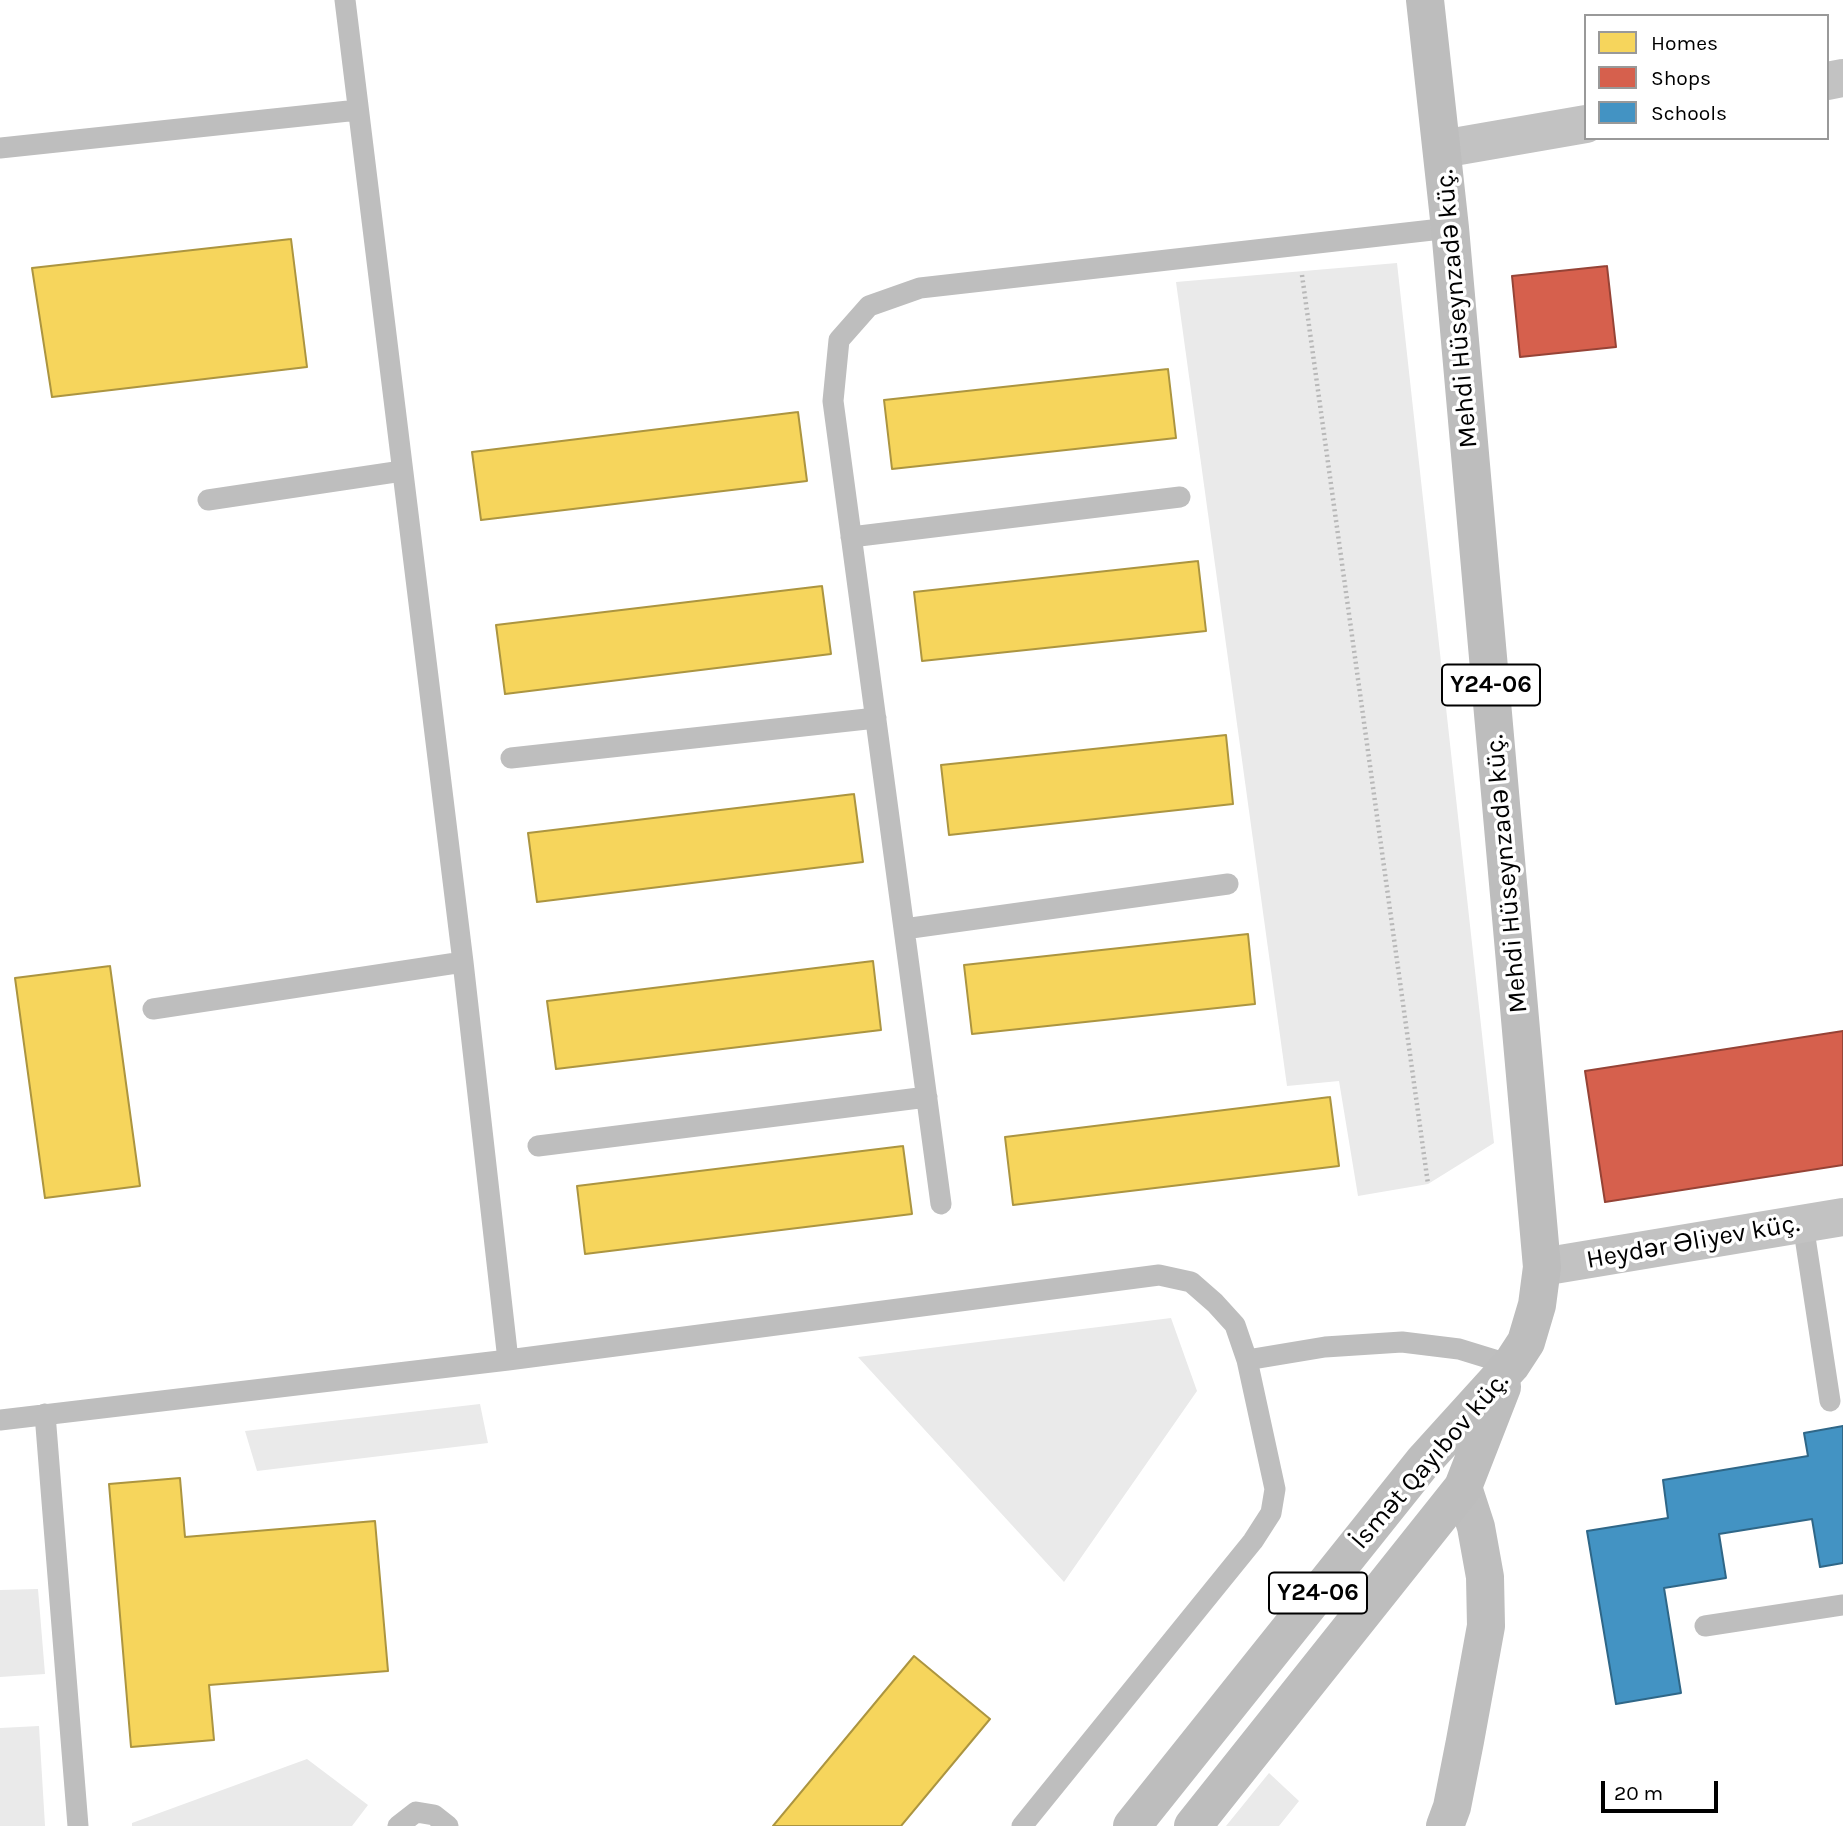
<!DOCTYPE html>
<meta charset="utf-8">
<style>
body{margin:0}
#map{position:relative;width:1843px;height:1826px;overflow:hidden;background:#fff;font-family:Karla,sans-serif}
canvas{display:block}
.legend{position:absolute;left:1584px;top:14px;width:245px;height:126px;box-sizing:border-box;background:#fff;border:2px solid #999;margin:0;padding:9px 12px;list-style:none;font-size:21px;color:#000}
.legend li{display:flex;align-items:center;gap:14px;height:35px}
.legend b{width:35px;border:2px solid #999}
.scale{position:absolute;left:1601px;top:1781px;width:117px;height:32px;box-sizing:border-box;border:4px solid #000;border-top:0;padding-left:9px;font-size:21px;line-height:24px;white-space:nowrap;color:#000;-webkit-text-stroke:5px #fff;paint-order:stroke}
</style>
<div id="map">
<canvas width="1843" height="1826"></canvas>
<ul class="legend">
<li><b style="height:19px;background:#f6d55c"></b>Homes</li>
<li><b style="height:19px;background:#d6604d"></b>Shops</li>
<li><b style="height:19px;background:#4393c3"></b>Schools</li>
</ul>
<div class="scale">20 m</div>
</div>
<script>
const ctx = document.querySelector('canvas').getContext('2d');
ctx.lineJoin = 'round';
function paint(path, color) {
  ctx.fillStyle = color;
  ctx.fill(path, 'evenodd');
}
function shape(rows) {
  const path = new Path2D();
  for (const r of rows) {
    path.moveTo(r[0], r[1]);
    for (let i = 2; i < r.length; i += 2) path.lineTo(r[i], r[i + 1]);
  }
  return path;
}
function stroke(path, color, width, dash) {
  ctx.strokeStyle = color;
  ctx.lineWidth = width;
  ctx.lineCap = dash ? 'butt' : 'round';
  ctx.setLineDash(dash || []);
  ctx.stroke(path);
}
function write(font, color, halo, rows, align = 'center') {
  ctx.font = font + ' Karla,sans-serif';
  ctx.lineWidth = 7;
  ctx.setLineDash([]);
  ctx.textBaseline = 'middle';
  ctx.strokeStyle = halo;
  ctx.fillStyle = color;
  for (const [text, x, y, turn = 0] of rows) {
    ctx.save();
    ctx.translate(x, y);
    ctx.rotate((+turn || 0) * Math.PI / 180);
    ctx.textAlign = isNaN(turn) ? turn : align;
    if (halo) ctx.strokeText(text, 0, 0);
    ctx.fillText(text, 0, 0);
    ctx.restore();
  }
}
paint(shape([
 [1397,263,1494,1143,1428,1184,1358,1196,1339,1081,1287,1086,1176,282],
 [1171,1318,1197,1391,1064,1582,858,1357],
 [480,1404,488,1443,257,1471,245,1431],
 [38,1589,45,1674,0,1677,0,1590],
 [39,1726,45,1826,0,1826,0,1728],
 [307,1759,368,1805,352,1826,132,1826,132,1823],
 [1269,1773,1299,1801,1279,1826,1226,1826]
]), '#eaeaea');
const homes = shape([
 [291,239,307,367,52,397,32,268,291,239],
 [1168,369,1176,438,892,469,884,400,1168,369],
 [798,412,807,481,481,520,472,452,798,412],
 [1198,561,1206,631,922,661,914,592,1198,561],
 [822,586,831,654,505,694,496,625,822,586],
 [1226,735,1233,804,949,835,941,765,1226,735],
 [854,794,863,862,537,902,528,833,854,794],
 [1248,934,1255,1004,972,1034,964,965,1248,934],
 [873,961,881,1030,556,1069,547,1001,873,961],
 [110,966,140,1186,45,1198,15,978,110,966],
 [1330,1097,1339,1166,1013,1205,1005,1137,1330,1097],
 [903,1146,912,1214,585,1254,577,1186,903,1146],
 [180,1478,185,1537,375,1521,388,1671,209,1685,214,1740,131,1747,109,1484,180,1478],
 [914,1656,990,1719,901,1826,773,1826,914,1656]
]);
paint(homes, '#f6d55c');
stroke(homes, '#ac9540', 2);
const shops = shape([
 [1607,266,1616,347,1520,357,1512,276,1607,266],
 [1843,1031,1843,1165,1605,1202,1585,1071,1843,1031]
]);
paint(shops, '#d6604d');
stroke(shops, '#964336', 2);
const schools = shape([
 [1843,1426,1843,1563,1820,1567,1812,1519,1719,1534,1726,1578,1664,1588,1681,1693,1616,1704,1587,1531,1668,1518,1663,1480,1808,1456,1804,1433,1843,1426]
]);
paint(schools, '#4393c3');
stroke(schools, '#2f6788', 2);
stroke(shape([
 [1302,275,1428,1184]
]), '#b8b8b8', 4.5, [2, 3.5]);
stroke(shape([
 [345,0,463,962,508,1360],
 [0,148,358,110],
 [208,500,402,471],
 [851,537,1180,497],
 [511,758,876,718],
 [904,929,1228,884],
 [153,1009,463,962],
 [538,1146,927,1097],
 [941,1204,833,401,839,340,869,306,920,288,1450,228],
 [1803,1224,1830,1401],
 [1247,1360,1325,1347,1402,1342,1459,1349,1511,1365],
 [45,1414,78,1826],
 [0,1420,508,1360,1159,1275,1191,1282,1215,1303,1235,1325,1247,1360,1275,1489,1271,1513,1253,1541,1022,1826],
 [1705,1626,1843,1605],
 [398,1826,416,1812,434,1815,448,1826]
]), '#bebebe', 21);
stroke(shape([
 [1445,1826,1452,1807,1465,1741,1486,1626,1485,1577,1476,1527,1463,1487]
]), '#bebebe', 38);
stroke(shape([
 [1827,81,1843,78],
 [1442,149,1586,124],
 [1542,1267,1843,1217]
]), '#c2c2c2', 38);
stroke(shape([
 [1132,1826,1423,1462,1511,1365,1526,1342,1537,1305,1542,1267,1450,228,1425,0],
 [1193,1826,1463,1487,1502,1387]
]), '#bdbdbd', 38);
for (const [x, y, w] of [
 [1491,685,98],
 [1318,1593,98]
]) {
  const box = new Path2D();
  box.roundRect(x - w / 2, y - 20.5, w, 41, 5);
  ctx.fillStyle = '#fff';
  ctx.fill(box);
  stroke(box, '#000', 2);
}
write('bold 24px', '#000', null, [
 ["Y24-06",1491,685],
 ["Y24-06",1318,1593]
]);
write('26px', '#000', '#fff', [
 ["Mehdi Hüseynzadə küç.",1457,309,-95],
 ["Mehdi Hüseynzadə küç.",1507,874,-95],
 ["Heydər Əliyev küç.",1693,1242,-10],
 ["İsmət Qayıbov küç.",1430,1461,-49]
]);
</script>
